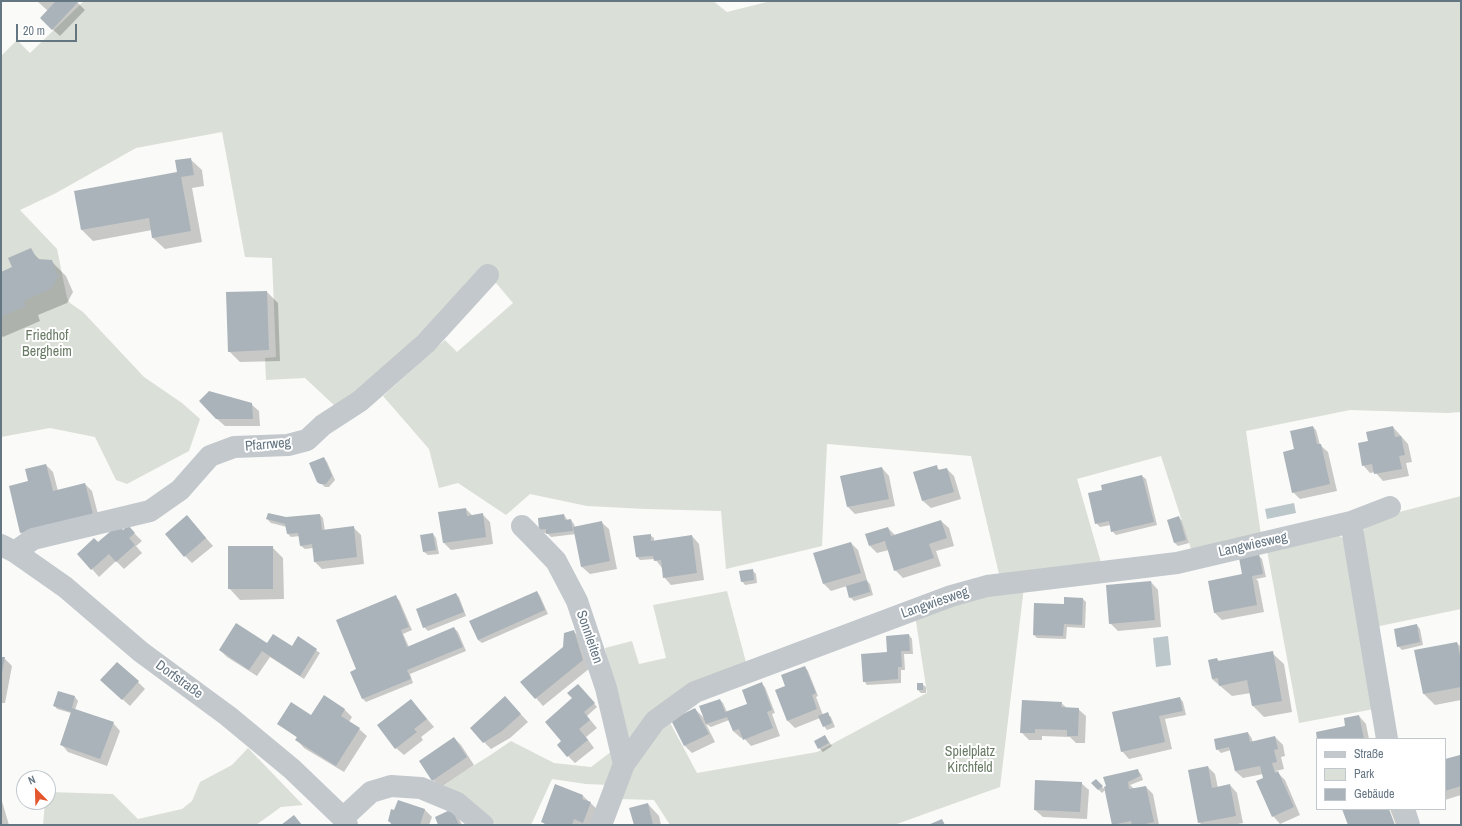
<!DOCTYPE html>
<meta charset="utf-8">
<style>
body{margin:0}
#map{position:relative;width:1462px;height:826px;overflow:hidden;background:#fafaf8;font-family:"Archivo Narrow",sans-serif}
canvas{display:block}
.frame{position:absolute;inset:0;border:2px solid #657683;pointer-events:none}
.legend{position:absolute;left:1316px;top:738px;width:130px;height:72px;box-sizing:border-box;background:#fff;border:1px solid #c1c8cd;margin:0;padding:5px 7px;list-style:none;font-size:12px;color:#657683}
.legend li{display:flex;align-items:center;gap:8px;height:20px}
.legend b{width:20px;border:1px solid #c1c8cd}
.north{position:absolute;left:16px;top:770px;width:40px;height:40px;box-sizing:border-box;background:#fff;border:1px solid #c1c8cd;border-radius:50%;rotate:337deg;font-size:11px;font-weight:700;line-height:16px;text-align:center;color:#657683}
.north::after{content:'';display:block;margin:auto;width:14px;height:18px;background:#e4572e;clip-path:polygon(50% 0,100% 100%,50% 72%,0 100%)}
.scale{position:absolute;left:16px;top:24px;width:61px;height:18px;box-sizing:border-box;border:2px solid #657683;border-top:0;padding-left:5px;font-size:12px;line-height:14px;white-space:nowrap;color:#657683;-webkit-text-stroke:3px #fff;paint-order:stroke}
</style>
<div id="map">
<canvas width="1462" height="826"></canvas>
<div class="frame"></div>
<ul class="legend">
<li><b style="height:5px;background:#c3c8cc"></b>Straße</li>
<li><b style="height:11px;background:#dadfd7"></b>Park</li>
<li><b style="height:11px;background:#aab3b9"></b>Gebäude</li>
</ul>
<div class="north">N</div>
<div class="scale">20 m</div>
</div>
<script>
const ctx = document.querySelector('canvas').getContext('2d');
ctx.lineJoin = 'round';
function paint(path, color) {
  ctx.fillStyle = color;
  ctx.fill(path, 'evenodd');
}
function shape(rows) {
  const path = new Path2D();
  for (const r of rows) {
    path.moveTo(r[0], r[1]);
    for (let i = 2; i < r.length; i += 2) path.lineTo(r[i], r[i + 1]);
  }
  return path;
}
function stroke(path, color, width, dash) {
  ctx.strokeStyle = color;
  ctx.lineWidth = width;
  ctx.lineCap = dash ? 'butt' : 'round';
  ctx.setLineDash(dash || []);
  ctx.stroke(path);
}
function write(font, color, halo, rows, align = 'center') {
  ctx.font = font + ' "Archivo Narrow",sans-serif';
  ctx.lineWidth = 4;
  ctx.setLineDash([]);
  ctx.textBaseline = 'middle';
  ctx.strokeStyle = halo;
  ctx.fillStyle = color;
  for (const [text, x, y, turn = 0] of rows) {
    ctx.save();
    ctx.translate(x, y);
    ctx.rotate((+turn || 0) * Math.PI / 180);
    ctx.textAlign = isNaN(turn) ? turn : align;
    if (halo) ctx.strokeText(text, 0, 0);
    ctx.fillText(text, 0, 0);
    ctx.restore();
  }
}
paint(shape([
 [84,1,713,1,727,12,771,1,1461,1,1461,412,1447,413,1350,410,1246,431,1261,535,1192,552,1161,456,1077,479,1102,566,1000,578,971,456,827,444,822,546,726,569,721,511,646,509,587,506,530,494,506,515,458,483,439,488,429,449,383,396,445,340,457,352,513,303,485,270,358,394,335,406,305,378,266,380,265,358,276,357,272,258,245,257,222,132,136,148,56,193,20,210,57,249,67,298,70,303,83,312,144,377,182,403,200,419,189,451,127,484,116,480,95,437,50,428,1,437,1,56,17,40,30,53],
 [1461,496,1461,609,1375,627,1362,531,1376,518],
 [1333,532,1346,540,1374,709,1299,723,1266,545],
 [1024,587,1000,787,894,825,670,825,654,800,618,799,630,768,667,717,697,773,817,752,927,693,915,615],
 [727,591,747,666,630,738,624,735,621,731,605,648,632,641,639,664,666,658,653,605],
 [511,741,554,763,591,767,612,751,614,770,610,785,586,784,552,779,531,825,496,825,474,803,458,793,439,787,489,756],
 [248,748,303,805,281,807,256,825,43,825,45,802,48,802,48,792,113,794,138,819,182,809,192,801,200,782,232,765]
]), '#dadfd7');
paint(shape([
 [1294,503,1296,513,1267,519,1265,509],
 [1168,636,1171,665,1156,667,1153,638]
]), '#bbc7cb');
paint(shape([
 [37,1,76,1,85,10,60,36,49,26,48,11],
 [190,159,202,170,204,186,192,188,202,242,165,249,153,238,152,230,93,241,82,230,75,192,178,173],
 [30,250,41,261,51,261,66,276,73,292,67,303,38,315,40,321,3,337,1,335,1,273,13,268],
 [267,292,278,303,280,361,240,362,229,351,227,293],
 [251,404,259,411,260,426,225,426,217,419],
 [1313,427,1316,430,1320,445,1328,452,1337,491,1300,499,1293,492,1296,450],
 [1393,427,1408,444,1412,462,1406,463,1409,476,1383,481,1375,472,1370,473,1363,465,1369,441],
 [324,458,327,462,335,480,329,487,325,487,318,481],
 [46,465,53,472,58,491,85,484,92,491,100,522,28,540,21,533,29,481],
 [936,467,941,471,947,469,954,476,961,499,931,508,923,501,915,473],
 [882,468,889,476,895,506,855,514,848,507],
 [1142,476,1146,479,1157,525,1116,535,1112,531,1111,525,1100,527,1096,523,1103,491],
 [466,509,473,516,482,514,490,522,493,544,451,550,444,543,439,513],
 [320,515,323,518,325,531,353,527,361,535,364,564,322,569,315,562,313,548,305,549,301,546,300,536,291,537,288,534,287,527,271,523,267,519],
 [564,515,568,521,571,520,574,524,575,527,601,522,609,529,617,569,590,574,582,567,576,534,551,537,547,533,544,533,540,530],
 [1179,517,1182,521,1189,543,1178,546,1175,543],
 [941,521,949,528,954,546,936,551,941,566,903,578,895,570,889,550,877,553,870,546,888,528,895,535],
 [194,524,213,546,192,563,185,556],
 [128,527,142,541,136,546,142,553,124,569,116,561,99,577,92,569,98,543,123,531],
 [433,534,436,538,439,554,428,555,424,552,421,536],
 [650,535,654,538,654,542,692,536,699,544,704,580,671,585,664,577,662,568,655,559,640,560,637,557],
 [851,543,858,550,867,580,866,580,870,584,873,595,854,601,850,597,847,586,831,591,824,584],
 [272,547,283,558,284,599,240,600,229,588],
 [1258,555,1262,559,1266,577,1256,579,1258,581,1264,612,1222,620,1215,613,1209,582,1244,575],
 [752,570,756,574,757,583,745,585,742,581],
 [1151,582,1158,590,1161,627,1118,631,1110,623],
 [537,592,540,596,548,614,482,643,478,640,470,622],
 [456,594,459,597,466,616,428,631,424,627],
 [395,597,399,600,412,630,403,634,409,647,454,628,458,632,466,651,410,674,413,683,366,702,363,699,352,672,357,670],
 [1083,599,1086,602,1085,628,1067,627,1066,639,1037,638,1034,635,1065,605],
 [1417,625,1420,629,1423,645,1402,650,1398,646],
 [573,631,581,638,590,668,543,706,536,698],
 [909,635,912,639,913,654,904,654,905,670,901,670,901,683,867,685,864,681,888,653],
 [299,638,320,653,304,679,270,657,257,676,227,657,220,650,267,644,292,648],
 [1457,643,1461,647,1461,700,1435,705,1424,694,1416,651],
 [1272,653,1284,664,1292,712,1264,717,1253,706,1251,693,1232,696,1212,679,1217,659,1220,662],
 [1,658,4,658,12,666,5,703,1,703],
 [805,667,808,671,818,696,816,697,823,715,827,714,831,717,835,727,827,730,824,726,820,718,795,728,788,721,776,690,787,686],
 [138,682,145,689,130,706,109,687],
 [762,684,765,687,775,713,772,714,780,736,751,746,743,737,741,738,733,731,729,720,711,727,706,724,715,742,692,753,685,746,672,721,695,709,705,719,720,700,723,703,727,712,748,704],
 [922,684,926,687,926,693,921,693,918,690],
 [581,688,597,707,587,716,597,728,586,737,594,748,575,763,568,756,563,742,572,700],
 [58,692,75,697,78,701,75,710,113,723,120,731,107,766,68,752,61,744,71,713,57,709,54,705],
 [324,697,345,710,352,717,349,722,359,729,367,736,344,772,304,748,297,740,298,738,278,724,312,716],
 [1180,698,1183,702,1186,715,1165,719,1172,749,1129,759,1122,751,1113,712],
 [411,700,434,727,421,737,423,740,404,755,396,748],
 [1061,703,1067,708,1078,709,1086,716,1085,743,1076,743,1070,737,1042,736,1042,740,1029,740,1021,732],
 [512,705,528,722,510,738,491,749,484,742],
 [1359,716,1366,724,1369,739,1318,739,1346,727],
 [1248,733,1251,737,1253,742,1275,737,1283,745,1285,756,1281,757,1284,769,1276,771,1285,780,1300,815,1280,824,1273,816,1263,774,1243,778,1235,771,1231,750,1221,753,1217,749],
 [825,736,832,746,823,752,819,748],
 [454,738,461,745,474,765,440,787,433,780],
 [1460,756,1461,757,1461,795,1445,800,1445,760],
 [1208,767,1215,774,1218,788,1230,785,1237,793,1243,823,1232,825,1202,825,1199,822],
 [1138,771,1141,774,1143,780,1130,785,1134,789,1146,787,1153,794,1159,825,1113,825,1105,787],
 [1096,780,1105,790,1102,793,1093,784],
 [1081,783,1089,790,1087,819,1043,817,1035,810],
 [556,785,583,796,598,810,592,825,545,825,542,821],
 [1,798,9,825,1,825],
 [648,804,659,816,661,825,635,825],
 [424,809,432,817,429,825,392,825,389,821],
 [1390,809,1395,809,1401,825,1396,825],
 [452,811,459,818,462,825,439,825]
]), '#0003');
paint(shape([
 [56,1,78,2,52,30,40,18],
 [191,158,194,175,181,177,191,231,152,238,149,218,81,230,74,191,177,172,175,160],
 [31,248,37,259,52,260,58,276,52,288,24,301,26,306,1,317,1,272,12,267,8,258],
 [267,291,269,350,228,352,226,292],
 [209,391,252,403,253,419,216,419,199,401],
 [1313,426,1317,444,1321,444,1330,484,1292,493,1283,452,1294,449,1290,431],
 [1393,426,1395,437,1401,436,1405,455,1399,456,1402,469,1374,474,1372,464,1362,466,1358,443,1368,441,1366,432],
 [324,457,332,476,326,484,320,484,317,482,309,463],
 [46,464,53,491,85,483,93,514,20,533,9,486,28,481,25,469],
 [937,465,938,470,947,468,954,492,922,501,913,472],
 [882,467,889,499,847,507,840,476],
 [1142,475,1154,522,1111,532,1109,521,1095,524,1088,493,1102,490,1101,485],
 [466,508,467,516,483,513,486,537,443,543,438,512],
 [268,513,286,517,320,514,322,530,354,526,357,557,314,562,312,544,300,546,298,533,287,534,285,524,266,519],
 [564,514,565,520,571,519,573,531,546,534,546,529,539,530,538,518],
 [187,515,206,538,184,557,165,534],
 [1179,516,1186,540,1174,543,1167,520],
 [941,520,947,538,929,544,934,558,894,571,885,541,869,546,865,534,888,527,891,536],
 [602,521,610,561,581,567,573,527],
 [118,525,123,530,128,525,135,533,129,538,135,545,116,562,109,554,91,570,77,554,94,538,98,542],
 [433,533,436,550,423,552,420,535],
 [651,534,651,541,692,535,697,573,663,578,661,560,654,561,653,556,636,557,633,536],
 [851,542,861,573,823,584,813,553],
 [228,546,273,546,273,589,228,589],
 [1259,554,1263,574,1252,576,1257,605,1214,613,1208,581,1242,574,1239,558],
 [753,569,754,580,741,582,739,571],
 [867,580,870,592,849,598,846,586],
 [1151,581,1155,620,1109,624,1106,585],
 [537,591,545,610,478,640,469,621],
 [456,593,464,612,423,628,416,609],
 [396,595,409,627,401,630,407,647,454,627,463,647,407,670,411,679,362,699,350,672,356,669,336,620],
 [1064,597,1083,598,1082,625,1064,624,1063,636,1033,635,1034,603,1064,604],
 [236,623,267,643,273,634,292,646,298,636,317,649,300,676,262,651,249,670,219,650],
 [1417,624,1420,642,1397,647,1394,629],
 [574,630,583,660,535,699,520,682,563,647,564,633],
 [909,634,910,651,901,651,902,667,898,667,898,679,863,682,861,654,887,652,886,636],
 [1457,642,1461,660,1461,687,1423,694,1414,650],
 [1273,651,1282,701,1252,706,1247,680,1219,686,1218,678,1212,679,1208,660,1217,658,1218,661],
 [1,657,5,657,2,673,1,673],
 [117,662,139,681,122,700,100,680],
 [805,666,816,693,812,695,817,709,787,721,775,690,785,686,781,675],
 [762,682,772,710,767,712,773,728,743,740,739,729,733,731,727,717,706,724,699,706,720,699,725,712,747,704,742,690],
 [917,683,923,683,923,690,917,690],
 [578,684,595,703,584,712,590,720,579,729,588,740,567,757,557,745,561,741,545,722,572,698,567,693],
 [58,691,75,696,72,708,114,722,100,759,60,745,71,712,53,706],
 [324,695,345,709,341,716,360,728,336,766,295,740,297,737,277,724,291,702,311,715],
 [505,696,521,714,502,731,483,743,470,728],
 [1180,697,1183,711,1159,716,1165,742,1121,752,1112,712],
 [411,699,427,719,414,729,417,732,395,749,377,725],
 [1022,700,1062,702,1061,707,1079,708,1078,736,1067,736,1067,730,1035,729,1035,733,1020,733],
 [695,708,709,734,684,746,671,720],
 [828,712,832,723,823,727,818,716],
 [1359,715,1364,739,1317,739,1316,732,1345,726,1344,718],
 [1248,732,1250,742,1275,736,1278,749,1274,750,1277,762,1272,763,1275,773,1278,771,1294,807,1272,817,1256,781,1263,778,1260,766,1235,771,1229,747,1216,750,1214,739],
 [825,735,829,743,818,749,814,741],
 [454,737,467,757,432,781,419,761],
 [1460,755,1461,786,1445,791,1445,759],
 [1208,766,1212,788,1230,784,1236,816,1198,823,1188,770],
 [1138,769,1140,776,1128,782,1129,789,1146,786,1154,822,1141,825,1132,825,1131,821,1112,825,1104,787,1106,786,1103,777],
 [1096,779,1103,786,1098,790,1091,783],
 [1035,780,1082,782,1080,812,1034,810],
 [555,784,583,795,582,799,591,802,583,823,574,819,572,825,549,825,541,822],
 [398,800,425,809,420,825,391,825,391,823,388,821,391,809,394,810],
 [648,803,653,825,634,825,629,808],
 [452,809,459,825,438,825,435,817],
 [1342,809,1389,809,1395,825,1348,825],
 [294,815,302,825,281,825],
 [942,819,945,825,928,825]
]), '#aab3b9');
stroke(shape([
 [1351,522,1387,739],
 [522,526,530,534,556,561,577,601,606,688,624,764],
 [1,545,15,552,65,587,141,652,228,716,292,769,343,818,347,825],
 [15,552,33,539,150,511,180,490,210,456,234,447,288,445,307,440,323,425,360,401,426,343,488,275],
 [1404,809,1409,825],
 [343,818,371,792,391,786,421,788,457,803,483,825],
 [601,825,624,764,655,721,695,692,951,596,987,586,1177,563,1351,522,1390,507]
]), '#c3c8cc', 22);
write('14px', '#687a64', '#fff', [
 ["Friedhof",47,336],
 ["Bergheim",47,352],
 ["Spielplatz",970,752],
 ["Kirchfeld",970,768]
]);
write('14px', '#657683', '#fff', [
 ["Pfarrweg",268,445,-5],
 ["Langwiesweg",1253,545,-13],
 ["Langwiesweg",935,603,-19],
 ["Sonnleiten",589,637,71],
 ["Dorfstraße",179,680,36]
]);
</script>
